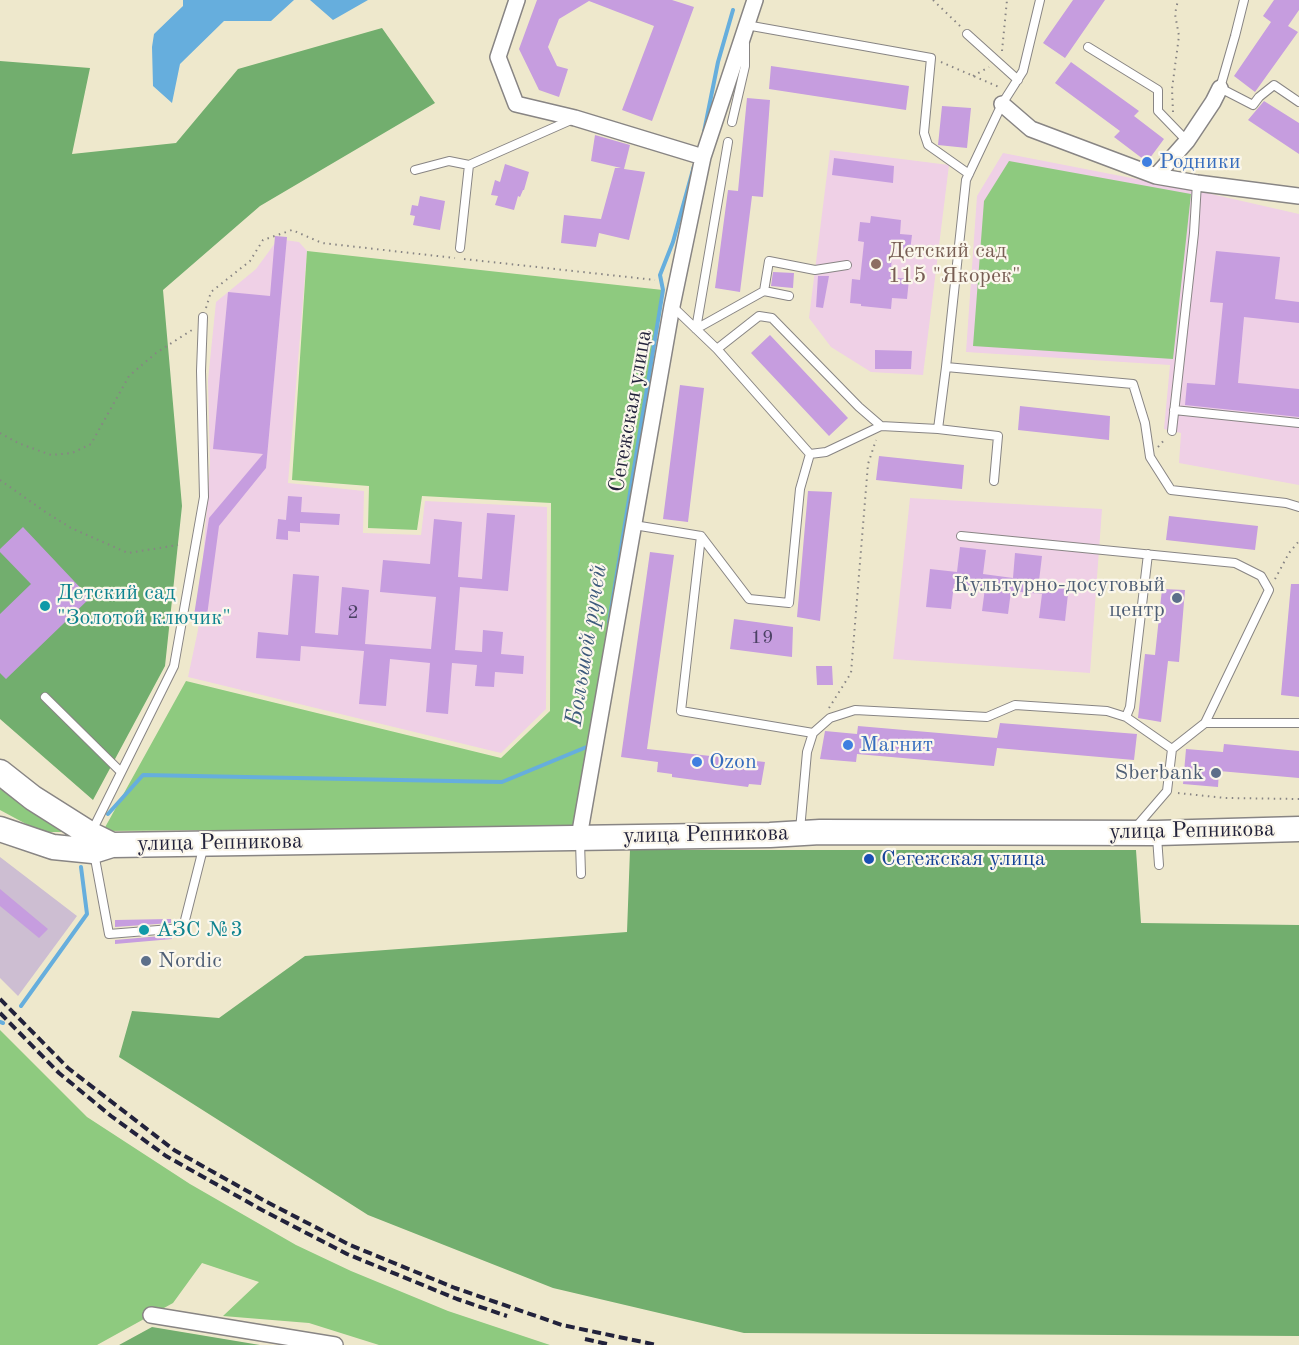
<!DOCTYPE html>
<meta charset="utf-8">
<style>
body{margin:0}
canvas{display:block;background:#eee8cc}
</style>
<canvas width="1299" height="1345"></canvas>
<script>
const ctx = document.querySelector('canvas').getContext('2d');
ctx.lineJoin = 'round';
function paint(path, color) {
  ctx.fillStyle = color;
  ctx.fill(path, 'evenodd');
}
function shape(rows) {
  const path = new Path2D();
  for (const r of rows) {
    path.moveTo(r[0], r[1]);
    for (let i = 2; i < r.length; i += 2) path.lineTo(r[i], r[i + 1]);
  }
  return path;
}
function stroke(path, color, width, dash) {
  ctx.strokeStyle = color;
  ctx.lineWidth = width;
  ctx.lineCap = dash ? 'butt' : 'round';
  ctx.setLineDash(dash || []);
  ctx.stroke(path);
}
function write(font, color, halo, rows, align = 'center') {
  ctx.font = font + ' "Old Standard TT",serif';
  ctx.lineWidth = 4.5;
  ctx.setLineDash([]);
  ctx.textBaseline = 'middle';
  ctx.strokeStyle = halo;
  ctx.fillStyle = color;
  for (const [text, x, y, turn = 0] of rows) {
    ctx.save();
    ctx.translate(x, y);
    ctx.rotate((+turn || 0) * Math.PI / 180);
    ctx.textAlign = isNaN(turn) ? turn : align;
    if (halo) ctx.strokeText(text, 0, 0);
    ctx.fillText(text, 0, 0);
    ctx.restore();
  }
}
paint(shape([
 [830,150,949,165,923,375,871,372,831,347,809,318],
 [1003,153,1198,191,1299,214,1299,485,1179,463,1181,433,1164,429,1170,365,966,352,977,196],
 [278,239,299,242,307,251,288,483,364,491,363,533,421,535,425,501,547,507,546,709,501,753,188,677,198,630,210,463,208,380,216,302,256,269],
 [910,498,1102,509,1090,673,893,659]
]), '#efd0e6');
paint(shape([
 [0,857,77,916,18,996,0,978]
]), '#cdbed2');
paint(shape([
 [1009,161,1191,194,1173,359,973,346,984,201],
 [307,251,663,290,575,827,103,831,186,681,501,758,550,711,551,503,422,496,417,530,368,528,369,486,292,480],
 [0,789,62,832,41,832,0,810],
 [0,1030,87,1117,190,1184,296,1245,351,1271,448,1311,550,1345,379,1345,309,1323,223,1316,259,1282,202,1263,173,1303,97,1345,0,1345]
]), '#8eca7f');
paint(shape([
 [382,28,435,103,260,206,163,290,182,506,165,666,93,800,0,719,0,61,90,68,72,154,176,143,238,69],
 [630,850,1136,850,1141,923,1299,925,1299,1336,744,1333,553,1288,368,1215,119,1057,132,1011,219,1018,305,956,627,932],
 [152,1327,260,1345,119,1345]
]), '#72ae6e');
paint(shape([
 [183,0,294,0,271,21,224,21,180,64,172,103,153,86,152,47,154,34,183,6],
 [310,0,368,0,333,20]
]), '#66aedd');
stroke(shape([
 [704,132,718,62,733,10],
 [609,622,663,290,660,275,673,242,694,166],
 [108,814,143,775,502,782,589,746,589,745],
 [21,1006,87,914,81,867],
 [0,1022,3,1023]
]), '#66aedd', 4);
paint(shape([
 [537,0,672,0,694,7,652,121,622,110,654,26,589,1,559,19,548,47,557,66,568,69,559,97,539,90,519,49],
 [1073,0,1105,0,1065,58,1043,43],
 [1274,0,1299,0,1299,10,1288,26,1298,32,1255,92,1234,76,1271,22,1263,16],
 [1071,62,1139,111,1134,116,1164,139,1147,162,1114,137,1120,131,1055,83],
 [771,66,909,86,906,110,769,89],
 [747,98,770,100,763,197,752,196,740,292,715,288,728,190,738,191],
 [1264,101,1299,123,1299,154,1248,120],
 [942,106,971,108,967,148,938,145],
 [595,135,630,145,624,169,645,172,629,240,599,233,596,247,561,243,564,215,601,219,615,168,621,168,591,161],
 [834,158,894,166,893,183,832,175],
 [505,164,529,172,524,190,523,190,520,197,518,196,514,210,495,205,498,196,491,195,495,180,500,182],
 [420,196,445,201,440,230,413,225,415,216,410,215,412,205,418,206],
 [871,216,901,220,900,234,912,235,910,251,893,249,890,277,909,279,907,299,892,298,891,309,861,306,861,304,850,303,852,279,860,280,864,242,858,241,860,222,870,223],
 [275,236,287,237,266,468,219,526,206,623,193,622,209,518,263,454,213,449,228,292,270,296],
 [1216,251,1280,257,1275,299,1299,302,1299,323,1244,317,1238,383,1299,389,1299,417,1185,405,1187,383,1215,385,1223,303,1210,302],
 [773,272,794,273,793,288,771,286],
 [818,276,829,276,823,308,816,307],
 [770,335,848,418,829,436,751,353],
 [875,350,912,351,911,369,875,369],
 [680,385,704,388,688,522,663,519],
 [1020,406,1110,416,1109,440,1018,430],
 [879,456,964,465,962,489,876,480],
 [808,491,832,492,820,621,797,617],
 [288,496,302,497,301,512,340,514,339,525,300,523,300,532,288,531,288,540,276,539,278,519,286,520],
 [487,513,515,515,508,591,460,587,455,650,482,652,483,630,503,632,501,654,524,656,523,674,495,672,494,687,475,686,477,665,452,663,448,714,426,712,430,663,390,659,386,706,359,704,364,651,301,646,300,661,256,658,258,632,288,635,293,574,319,576,315,633,338,635,342,587,369,590,365,644,431,649,436,597,380,592,383,560,430,564,434,519,462,522,458,577,482,579],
 [1169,516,1258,526,1255,550,1166,540],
 [23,527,90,598,6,679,0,673,0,614,31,584,0,552,0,549],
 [960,547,986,550,983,574,1013,578,1015,553,1042,556,1039,581,1069,585,1065,621,1039,618,1042,594,1011,591,1008,614,982,611,985,588,954,584,951,609,926,607,930,569,957,572],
 [650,552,674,555,647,749,765,762,761,785,749,784,748,787,672,777,672,774,657,772,658,762,621,757],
 [1291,584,1299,584,1299,697,1281,695],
 [1162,589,1185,590,1179,662,1168,661,1161,722,1138,718,1145,654,1155,655],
 [734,619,793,627,792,657,730,649],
 [816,666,832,666,833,685,817,685],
 [1000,723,1137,734,1134,760,997,748,994,766,857,754,856,762,820,759,825,731,857,734,858,726,997,738],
 [1224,744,1299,751,1299,778,1219,771,1218,787,1183,784,1186,749,1223,752],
 [0,889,48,929,39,938,0,906],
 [171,919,171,923,115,927,115,920],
 [172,935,172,939,115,944,115,940]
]), '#c69ddf');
const lane = shape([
 [1244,0,1235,36,1220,88,1253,105,1259,97,1274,85,1299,102],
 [746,26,746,25,931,58,924,133,928,145,969,174],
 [967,34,1018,80],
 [1088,47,1158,90,1158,111,1187,141],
 [732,122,745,66,745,44],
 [415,170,449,161,469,165,571,120],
 [460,248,469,165],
 [764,291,789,296],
 [672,306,717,349,810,454,826,452,881,426,938,429,998,436,994,481],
 [696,329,728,142],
 [696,329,764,291,769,261,815,270,847,265],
 [717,349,759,316,772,318,859,407,881,426],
 [946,367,1133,384,1145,423,1150,457,1171,490,1286,503,1299,507],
 [1174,410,1299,423],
 [938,429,946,367,966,180,1002,104,1023,71,1040,0],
 [1172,431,1194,233,1197,183],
 [634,525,701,536,681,711,813,733],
 [701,536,749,599,789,603,800,489,810,454],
 [961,536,1235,563,1261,576,1269,590,1205,723,1172,749,1167,791,1136,827],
 [45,697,121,772],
 [1126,717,1130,707,1148,554],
 [1205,723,1299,723],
 [800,830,807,752,813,733,830,718,855,710,987,717,1015,705,1107,711,1126,717,1172,749],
 [91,833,174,666,204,497,201,371,203,317],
 [1157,837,1159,865],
 [580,842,581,874],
 [94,853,109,934,183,928,204,845]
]);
const street = shape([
 [517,0,498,57,516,104,575,118,703,157],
 [1002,104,1031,129,1156,176,1197,183,1299,196],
 [1156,176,1187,141,1213,102,1220,88],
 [579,837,672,306,703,157,755,0],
 [151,1315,335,1345]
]);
const primary = shape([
 [0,772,33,798,90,834,112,845],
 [0,829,53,847,93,851,112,845,770,835,820,832,1157,833,1299,829]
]);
stroke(lane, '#888584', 10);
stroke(street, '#888584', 18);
stroke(primary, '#888584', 27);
stroke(shape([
 [933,0,961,27],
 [1002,51,1007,0],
 [941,62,999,87],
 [973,76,989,67],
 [1173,112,1172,89,1179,36,1175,14,1178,0],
 [464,259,655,280],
 [206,308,211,292,250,261,263,240,292,230,322,243,455,258],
 [0,433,18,443,51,455,72,453,91,444,129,376,156,353,192,330],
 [1158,447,1166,438],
 [0,480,44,511,71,528,128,553,178,545],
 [1275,579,1289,553,1299,541],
 [829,708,851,673,868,464,876,440],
 [1178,793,1225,798,1299,799]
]), '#888584', 2, [1.5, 4.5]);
stroke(lane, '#fff', 8);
stroke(street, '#fff', 15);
stroke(primary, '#fff', 24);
stroke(shape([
 [0,999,68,1068,174,1150,265,1201,350,1245,455,1288,562,1325,657,1345],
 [0,1013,59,1073,111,1116,166,1156,262,1210,347,1254,457,1299,507,1316],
 [585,1339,611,1345]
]), '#22223b', 4, [9, 4.5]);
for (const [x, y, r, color] of [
 [1147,162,6,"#3f7fe0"],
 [876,264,6,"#8d6e63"],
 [1177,598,6,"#5c6f8a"],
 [45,606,6,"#0f9aa8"],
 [848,745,6,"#3f7fe0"],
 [697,762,6,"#3f7fe0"],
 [1216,773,6,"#5c6f8a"],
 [869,859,6,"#1a4fb4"],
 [144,930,6,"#0f9aa8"],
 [146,961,6,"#5c6f8a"]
]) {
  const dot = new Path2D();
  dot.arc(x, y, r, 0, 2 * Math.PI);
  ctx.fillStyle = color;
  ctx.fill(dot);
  stroke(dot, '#fbf7ec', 2);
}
write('20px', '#4b4164', null, [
 ["2",353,613],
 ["19",762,638]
]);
write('22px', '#366cbe', '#fbf7ec', [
 ["Родники",1159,162],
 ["Магнит",860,745],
 ["Ozon",709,762]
], 'left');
write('22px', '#785e54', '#fbf7ec', [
 ["Детский сад",888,251],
 ["115 \"Якорек\"",888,276]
], 'left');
write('22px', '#22223b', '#fbf7ec', [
 ["Сегежская улица",631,411,-80],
 ["улица Репникова",1192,831,-1],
 ["улица Репникова",706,835,-1],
 ["улица Репникова",220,843,-1]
]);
write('22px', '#4e5e75', '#fbf7ec', [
 ["Культурно-досуговый",1165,585],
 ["центр",1165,610],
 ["Sberbank",1204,773],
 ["Nordic",158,961,"left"]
], 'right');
write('22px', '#0d838f', '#fbf7ec', [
 ["Детский сад",57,593],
 ["\"Золотой ключик\"",57,618],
 ["АЗС №3",156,930]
], 'left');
write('22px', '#164399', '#fbf7ec', [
 ["Сегежская улица",881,859]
], 'left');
write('italic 24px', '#3d5a7c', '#fbf7ec', [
 ["Большой ручей",587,645,-81]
]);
</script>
